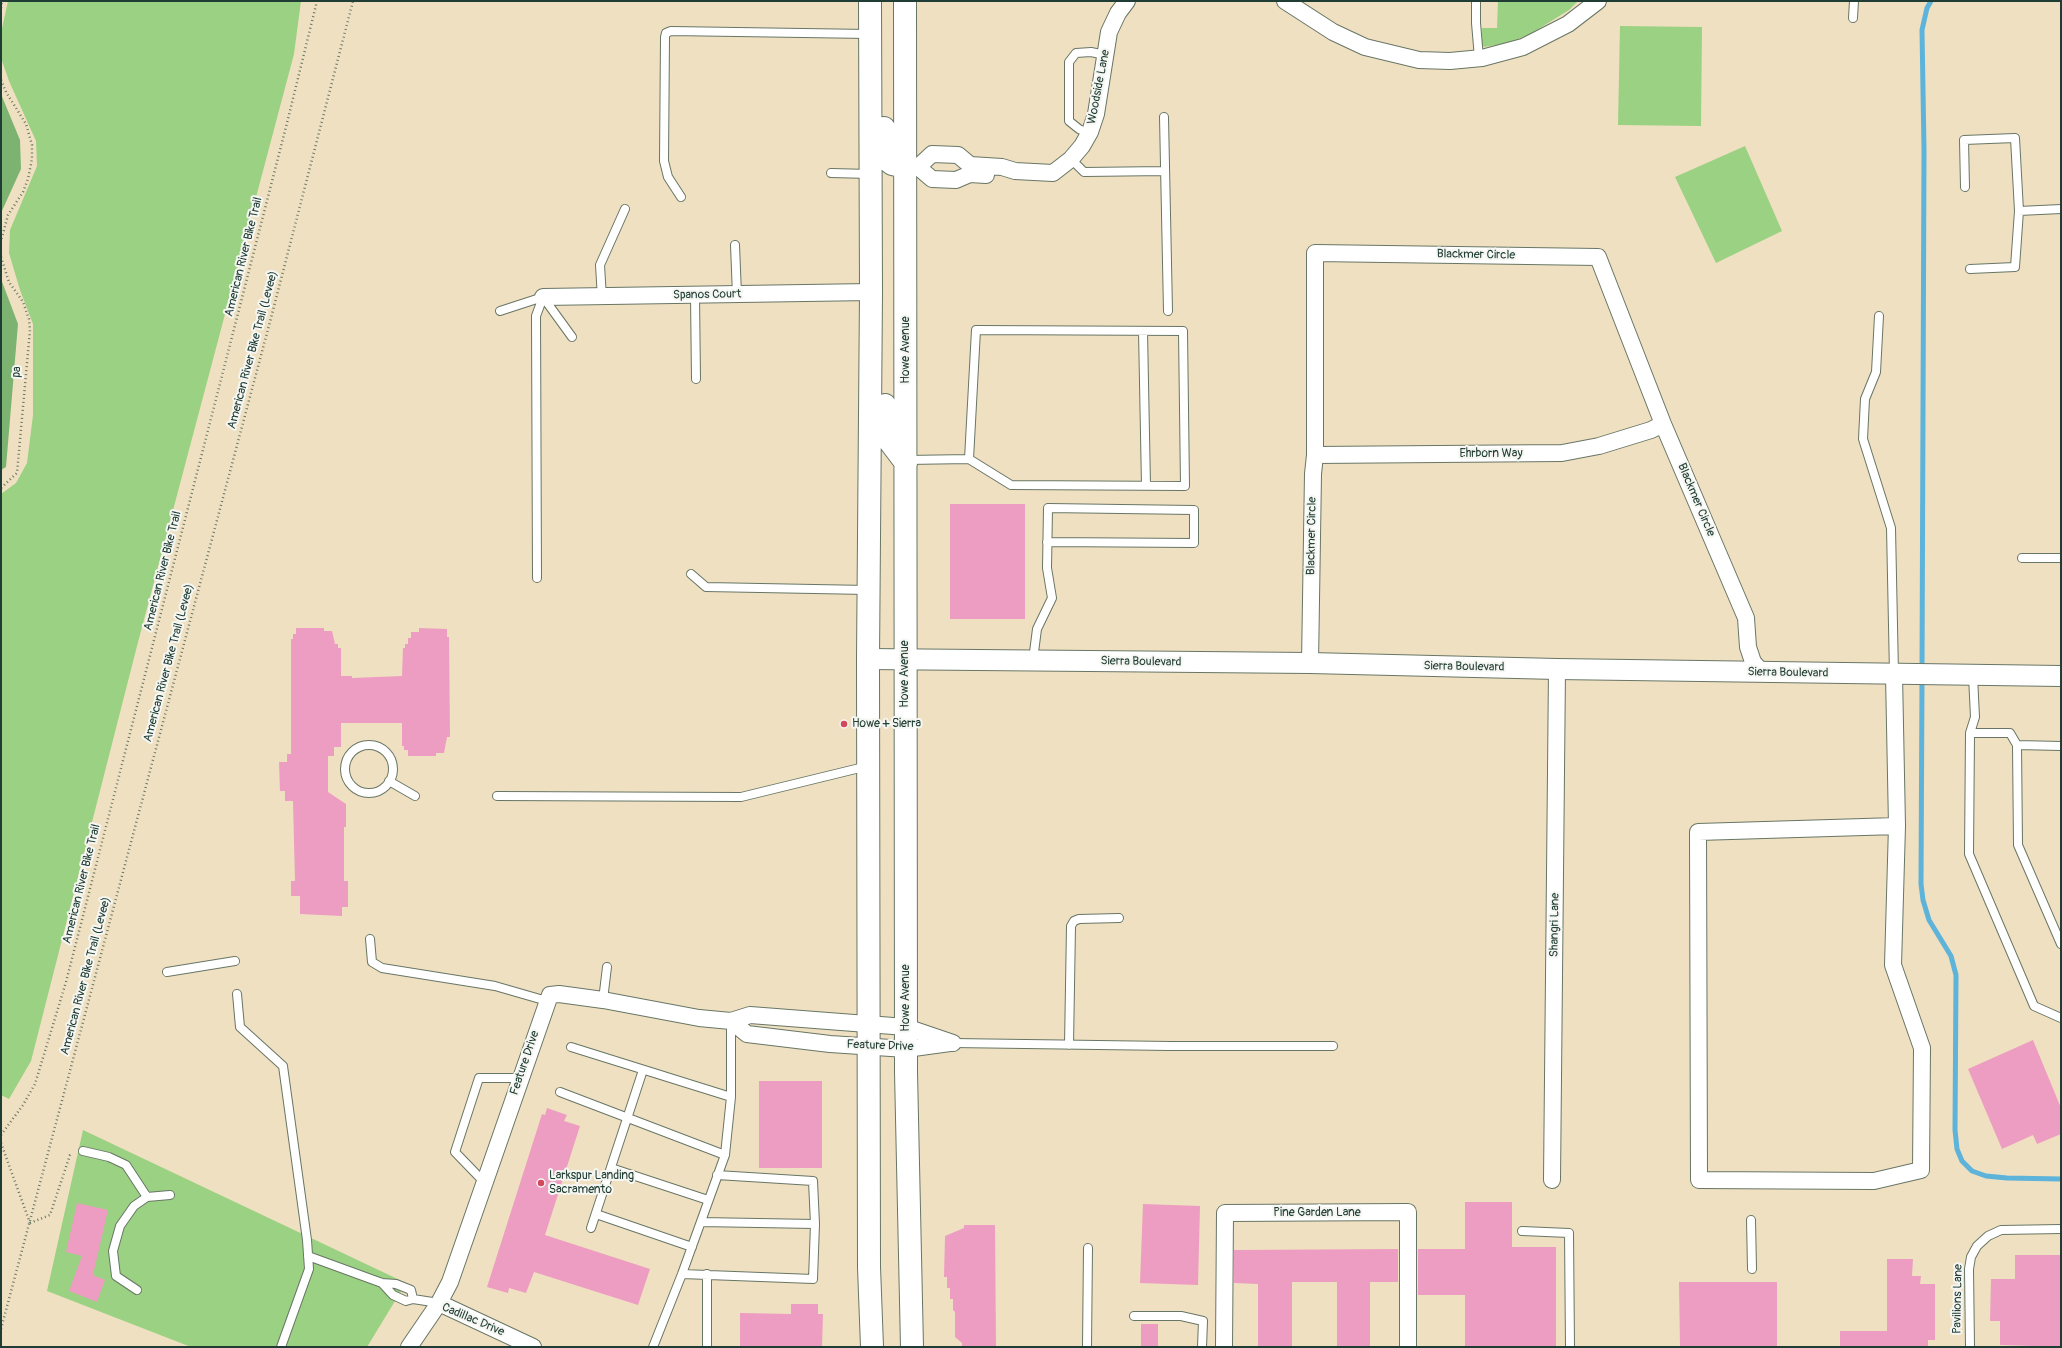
<!DOCTYPE html>
<style>
body{margin:0}
#map{position:relative;width:2062px;height:1348px;overflow:hidden;background:#efe0c1;font-family:Pangolin,sans-serif}
canvas{display:block}
.frame{position:absolute;inset:0;border:2px solid #1f3d34;pointer-events:none}
</style>
<div id="map">
<canvas width="2062" height="1348"></canvas>
<div class="frame"></div>
</div>
<script>
const ctx = document.querySelector('canvas').getContext('2d');
ctx.lineJoin = 'round';
function paint(path, color) {
  ctx.fillStyle = color;
  ctx.fill(path, 'evenodd');
}
function shape(rows) {
  const path = new Path2D();
  for (const r of rows) {
    if (r.length === 3) {
      path.moveTo(r[0] + r[2], r[1]);
      path.arc(r[0], r[1], r[2], 0, 2 * Math.PI);
      continue;
    }
    path.moveTo(r[0], r[1]);
    for (let i = 2; i < r.length; i += 2) path.lineTo(r[i], r[i + 1]);
  }
  return path;
}
function stroke(path, color, width, dash) {
  ctx.strokeStyle = color;
  ctx.lineWidth = width;
  ctx.lineCap = dash ? 'butt' : 'round';
  ctx.setLineDash(dash || []);
  ctx.stroke(path);
}
function write(font, color, halo, rows, align = 'center') {
  ctx.font = font + ' Pangolin,sans-serif';
  ctx.lineWidth = 4;
  ctx.setLineDash([]);
  ctx.textBaseline = 'middle';
  ctx.strokeStyle = halo;
  ctx.fillStyle = color;
  for (const [text, x, y, turn = 0] of rows) {
    ctx.save();
    ctx.translate(x, y);
    ctx.rotate((+turn || 0) * Math.PI / 180);
    ctx.textAlign = isNaN(turn) ? turn : align;
    if (halo) ctx.strokeText(text, 0, 0);
    ctx.fillText(text, 0, 0);
    ctx.restore();
  }
}
paint(shape([
 [8,1,301,1,294,54,137,646,31,1061,9,1099,1,1095,1,494,16,483,27,463,33,415,33,324,20,290,9,253,10,230,37,166,36,141,9,81,1,58,1,33],
 [1498,1,1578,1,1569,10,1532,33,1509,43,1484,47,1481,43,1482,28,1497,28],
 [1620,26,1702,27,1701,126,1618,125],
 [1745,146,1782,231,1716,263,1675,177],
 [83,1130,406,1283,367,1347,191,1347,47,1291]
]), '#9bd182');
paint(shape([
 [1,94,20,140,21,169,1,213],
 [1,279,18,324,6,467,1,470]
]), '#7cb370');
stroke(shape([
 [1922,671,1924,150,1922,30,1927,8,1931,1],
 [1922,679,1921,884,1923,900,1929,920,1951,956,1956,975,1955,1130,1957,1149,1962,1161,1972,1171,1986,1176,2007,1178,2061,1179]
]), '#5db3d9', 5);
paint(shape([
 [950,504,1025,504,1025,619,950,619],
 [296,628,324,628,324,631,332,631,335,644,338,644,338,648,341,648,341,676,352,676,352,678,402,676,403,648,405,648,405,644,408,644,408,638,411,638,411,632,419,632,419,628,447,629,447,637,449,637,450,737,447,737,444,753,436,753,436,756,408,756,408,750,404,750,404,746,402,746,402,723,341,723,341,747,334,747,334,756,328,756,328,792,346,804,346,827,344,827,344,881,348,881,348,907,342,907,342,916,300,914,300,896,291,896,291,881,295,881,293,801,285,801,285,791,280,791,279,762,287,762,287,754,291,754,291,639,293,639,293,634,296,634],
 [2033,1040,2061,1108,2061,1134,2037,1144,2033,1135,2002,1149,1968,1069],
 [759,1081,822,1081,822,1168,759,1168],
 [547,1108,567,1115,564,1121,580,1126,545,1235,650,1269,638,1305,534,1272,526,1293,509,1288,508,1293,487,1287,542,1114,545,1115],
 [1465,1202,1512,1202,1512,1247,1556,1247,1556,1347,1465,1347,1465,1295,1418,1295,1418,1249,1465,1249],
 [77,1203,108,1210,93,1275,105,1280,97,1302,69,1291,82,1256,66,1252],
 [1143,1204,1200,1206,1198,1285,1140,1283],
 [964,1225,995,1225,996,1347,962,1347,962,1343,955,1337,955,1312,953,1310,953,1299,950,1299,950,1288,947,1288,947,1277,944,1277,945,1236,964,1228],
 [1398,1249,1398,1282,1370,1282,1370,1347,1337,1347,1337,1282,1292,1282,1292,1347,1258,1347,1258,1284,1234,1283,1234,1250],
 [2015,1255,2061,1255,2061,1347,2000,1345,2000,1321,1990,1321,1991,1279,2015,1279],
 [1887,1259,1913,1259,1912,1276,1921,1276,1920,1284,1935,1284,1935,1340,1928,1340,1928,1347,1840,1347,1840,1331,1887,1331],
 [1679,1282,1777,1282,1777,1347,1680,1347],
 [791,1304,818,1304,818,1314,823,1314,822,1347,740,1347,740,1313,791,1314],
 [1141,1324,1158,1324,1158,1347,1141,1347]
]), '#ed9dc1');
const service = shape([
 [1476,1,1476,23,1479,58],
 [1853,18,1854,1],
 [1164,117,1168,311],
 [1089,134,1079,129,1069,121,1069,62,1076,53,1091,52,1105,55],
 [1071,159,1084,172,1165,171],
 [831,173,870,174],
 [1965,187,1964,140,2015,138,2019,211],
 [681,197,668,177,664,161,665,37,666,33,671,31,869,34],
 [735,245,737,295],
 [1970,269,2015,267,2019,211,2061,209],
 [695,296,696,379],
 [543,297,572,337],
 [602,298,600,265,625,209],
 [500,311,543,297],
 [1879,316,1876,372,1865,399,1863,439,1891,528,1894,674],
 [1143,331,1146,486],
 [907,460,969,459,976,330,1183,331,1185,486,1011,485,969,459],
 [2022,558,2061,558],
 [691,574,706,587,868,590],
 [537,578,536,316,543,297],
 [1033,660,1037,629,1052,598,1047,568,1048,508,1194,510,1194,543,1047,542],
 [1973,676,1975,717,1970,733,1969,854,2034,1006,2061,1018],
 [1970,733,2010,733,2017,745,2018,845,2061,944],
 [2017,745,2061,746],
 [369,769,24],
 [389,781,415,796],
 [497,796,741,797,868,766],
 [370,939,372,962,382,968,495,986,547,1001],
 [167,972,235,961],
 [237,994,240,1027,283,1066,307,1240,309,1269,281,1347],
 [603,1000,607,967],
 [953,1043,1170,1046,1333,1046],
 [1069,1045,1071,926,1074,921,1079,919,1119,918],
 [571,1047,731,1097],
 [560,1092,725,1155],
 [83,1151,109,1157,126,1165,147,1197],
 [611,1168,708,1200],
 [484,1182,455,1152,479,1078,520,1078],
 [596,1214,692,1247],
 [1751,1220,1752,1269],
 [701,1222,815,1224],
 [591,1228,643,1070],
 [1522,1231,1569,1233,1570,1347],
 [308,1256,382,1283,396,1284,411,1290,413,1299],
 [682,1274,813,1279,815,1224,813,1181,717,1175],
 [382,1283,393,1295,406,1301,413,1299,439,1303],
 [137,1290,116,1276,113,1251,120,1226,134,1206,147,1197,170,1195],
 [1134,1316,1181,1316,1203,1321,1202,1347],
 [653,1347,682,1274,725,1155,731,1097,731,1021],
 [707,1347,707,1274],
 [1087,1347,1088,1248],
 [1970,1347,1969,1269,1971,1257,1977,1246,1988,1236,2001,1230,2061,1229]
]);
const minor = shape([
 [1285,1,1333,32,1365,47,1419,60,1450,61,1482,58,1523,47,1568,24,1598,1],
 [909,167,918,167,932,179,956,180,970,174,986,175],
 [918,167,932,154,958,155,970,165,1002,167,1015,171,1053,173,1071,159,1082,146,1090,132,1096,114,1109,32,1118,13,1127,1],
 [543,297,871,292],
 [1315,455,1562,453,1599,446,1651,430,1663,424],
 [1310,663,1313,474,1315,455,1315,253,1598,257,1663,424,1746,618,1748,647,1753,662,1762,672],
 [1894,675,1897,826,1893,965,1922,1048,1921,1170,1874,1181,1699,1180,1698,832,1897,826],
 [731,1021,747,1034,830,1044,906,1049,950,1043],
 [1552,1180,1557,669],
 [439,1303,450,1282,550,995,559,994,603,1000,699,1018,731,1021,750,1015,906,1027,953,1043],
 [409,1347,439,1303,533,1347],
 [1224,1347,1225,1213,1408,1212,1408,1347]
]);
const tertiary = shape([
 [868,659,1310,663,1557,669,2061,676]
]);
const primary = shape([
 [870,1,871,292,868,659,869,1267,872,1347],
 [905,1,906,1072,912,1347],
 [884,128,884,153,887,160,892,164,906,167],
 [885,405,884,434,906,463]
]);
stroke(service, '#687665', 10);
stroke(minor, '#687665', 18);
stroke(tertiary, '#687665', 22);
stroke(primary, '#687665', 24);
stroke(shape([
 [1,8,2,1],
 [1,80,6,92,26,124,32,145,32,159,28,179,23,192,8,215,1,241],
 [1,257,9,282,23,302,29,319,30,330,17,473,1,488],
 [1,1135,23,1105,35,1084,66,982,287,123,317,1],
 [1,1143,30,1223],
 [30,1223,50,1215,70,1155,72,1154],
 [1,1329,271,318,353,1]
]), '#687665', 2.5, [1, 3]);
stroke(service, '#fff', 8);
stroke(minor, '#fff', 16);
stroke(tertiary, '#fff', 20);
stroke(primary, '#fff', 22);
for (const [x, y, r, color] of [
 [844,724,4,"#d1495b"],
 [541,1183,4,"#d1495b"]
]) {
  const dot = new Path2D();
  dot.arc(x, y, r, 0, 2 * Math.PI);
  ctx.fillStyle = color;
  ctx.fill(dot);
  stroke(dot, '#f6f6f2', 1.5);
}
write('12px', '#1f3d34', '#f6f6f2', [
 ["Woodside Lane",1099,87,-79],
 ["Blackmer Circle",1476,255,1],
 ["American River Bike Trail",244,257,-76],
 ["Spanos Court",707,295,-1],
 ["American River Bike Trail (Levee)",253,350,-75],
 ["Howe Avenue",906,350,-90],
 ["pa",17,372,-85],
 ["Ehrborn Way",1491,454],
 ["Blackmer Circle",1696,500,67],
 ["Blackmer Circle",1312,536,-89],
 ["American River Bike Trail",163,571,-76],
 ["Sierra Boulevard",1141,662,1],
 ["American River Bike Trail (Levee)",169,663,-75],
 ["Sierra Boulevard",1464,667,1],
 ["Sierra Boulevard",1788,673,1],
 ["Howe Avenue",905,674,-90],
 ["American River Bike Trail",82,884,-76],
 ["Shangri Lane",1555,925,-89],
 ["American River Bike Trail (Levee)",86,976,-75],
 ["Howe Avenue",906,998,-90],
 ["Feature Drive",880,1046,2],
 ["Feature Drive",525,1063,-71],
 ["Pine Garden Lane",1317,1213],
 ["Pavilions Lane",1958,1299,-89],
 ["Cadillac Drive",473,1320,23]
]);
write('12px', '#1f3d34', '#f6f6f2', [
 ["Howe + Sierra",852,724],
 ["Larkspur Landing",549,1176],
 ["Sacramento",549,1190]
], 'left');
</script>
